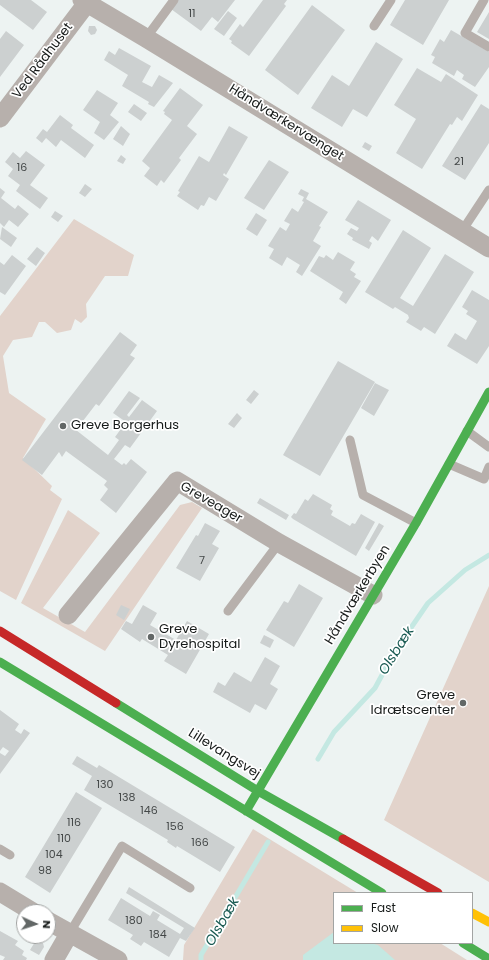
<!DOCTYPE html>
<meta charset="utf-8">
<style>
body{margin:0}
#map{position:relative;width:489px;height:960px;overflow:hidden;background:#edf3f2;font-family:Poppins,sans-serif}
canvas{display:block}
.legend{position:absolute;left:333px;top:892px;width:140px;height:52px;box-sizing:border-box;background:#fff;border:1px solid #a2a4a3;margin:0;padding:5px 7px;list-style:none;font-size:12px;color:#171b1a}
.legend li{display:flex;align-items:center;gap:8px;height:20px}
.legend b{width:20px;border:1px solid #a2a4a3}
.north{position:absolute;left:16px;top:904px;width:40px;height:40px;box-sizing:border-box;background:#fff;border:1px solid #a2a4a3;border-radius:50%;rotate:93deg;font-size:11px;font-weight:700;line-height:16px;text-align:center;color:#171b1a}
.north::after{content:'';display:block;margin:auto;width:14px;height:18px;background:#626766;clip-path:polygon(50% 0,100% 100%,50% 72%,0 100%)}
</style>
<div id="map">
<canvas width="489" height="960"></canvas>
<ul class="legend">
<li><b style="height:5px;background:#4caf50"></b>Fast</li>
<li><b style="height:5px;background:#ffc107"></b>Slow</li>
</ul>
<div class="north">N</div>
</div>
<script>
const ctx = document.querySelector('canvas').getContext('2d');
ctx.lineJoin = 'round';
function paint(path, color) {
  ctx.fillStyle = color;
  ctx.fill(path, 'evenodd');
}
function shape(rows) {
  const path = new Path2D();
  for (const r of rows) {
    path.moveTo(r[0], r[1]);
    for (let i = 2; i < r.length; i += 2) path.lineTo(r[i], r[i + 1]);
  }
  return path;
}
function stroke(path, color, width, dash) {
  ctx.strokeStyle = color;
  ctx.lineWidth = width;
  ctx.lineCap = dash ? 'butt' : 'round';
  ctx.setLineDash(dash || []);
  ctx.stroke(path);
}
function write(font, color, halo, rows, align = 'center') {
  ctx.font = font + ' Poppins,sans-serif';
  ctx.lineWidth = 3.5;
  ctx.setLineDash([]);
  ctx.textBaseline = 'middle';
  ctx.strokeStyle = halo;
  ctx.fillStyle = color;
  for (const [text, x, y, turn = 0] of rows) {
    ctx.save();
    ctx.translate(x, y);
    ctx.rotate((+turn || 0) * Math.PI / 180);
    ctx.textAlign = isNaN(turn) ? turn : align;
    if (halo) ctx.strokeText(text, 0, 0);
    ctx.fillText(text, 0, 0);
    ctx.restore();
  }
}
paint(shape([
 [74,219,134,255,128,276,105,276,86,304,87,317,81,323,75,319,71,330,57,333,45,322,39,322,32,337,13,340,3,356,9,393,46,419,23,458,52,486,50,490,62,499,16,600,0,591,0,316],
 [192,502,202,508,105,651,21,603,68,510,100,533,43,608,85,632,180,505],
 [489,586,489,882,384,820],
 [253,829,358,893,334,893,334,943,440,943,467,960,183,960,184,945]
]), '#e2d3cb');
paint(shape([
 [334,932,334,943,370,943,378,945,395,960,303,960,303,955]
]), '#c4e8e2');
stroke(shape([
 [318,759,334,732,375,688,395,651,428,603,465,570,489,555],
 [201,960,201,955,268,842]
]), '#c4e8e2', 5);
paint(shape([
 [0,0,31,0,47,12,33,30,0,5],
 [178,0,235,0,218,22,212,17,201,31,171,9],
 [263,0,287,0,284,4,286,6,249,56,231,43,232,41,229,39,240,24,243,27],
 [405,0,449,0,423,45,390,25],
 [312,5,345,30,298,95,265,70],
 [228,11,237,18,224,36,214,29],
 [489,12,489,39,477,32],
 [89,26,95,26,97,30,95,34,91,35,88,31],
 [451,30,489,52,489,67,475,87,462,79,464,75,457,70,454,76,432,63,435,57,431,55,440,39,444,42],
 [6,31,24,45,0,77,0,39],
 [376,42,403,59,367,117,353,109,342,127,311,108,332,75,349,86],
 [119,48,151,66,142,82,152,87,159,75,173,83,154,107,148,104,149,102,122,86,128,75,104,60,109,51,115,55],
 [417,68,441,82,446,74,478,95,462,121,457,117,452,125,450,124,422,169,396,153,416,119,394,105],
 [180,88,203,105,187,126,197,134,179,158,181,160,164,183,161,180,157,186,144,176,150,168,142,161,172,120,164,114,165,112,163,111],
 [97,90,118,103,110,115,119,122,104,140,94,133,100,122,83,110],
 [134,104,147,113,141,121,128,112],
 [481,104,489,109,489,143,465,180,442,166],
 [60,115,73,125,71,128,94,145,85,158,61,140,56,147,46,138,42,143,36,138,43,129,47,132],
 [121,126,130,134,123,146,113,139],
 [229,126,248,137,226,175,224,173,223,175,229,179,216,201,209,197,204,206,201,205,198,210,177,196,180,192,178,191,199,156,209,162],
 [365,142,372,146,369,151,362,147],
 [26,151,45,165,30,185,48,198,40,209,16,191,20,185,8,176,13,169,5,162,13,152,20,158],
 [121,155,126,159,123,164,117,161],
 [269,160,289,172,264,210,244,198],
 [85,184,92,189,85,197,79,193],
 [0,188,5,192,1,198,15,209,18,205,29,214,18,227,9,220,4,227,0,223],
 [301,189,309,193,306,199,328,212,319,226,321,227,313,241,321,246,302,276,296,272,300,265,287,257,282,266,269,258,274,249,268,246,280,227,286,231,290,224,284,221,292,208,298,212,304,202,302,201,304,197,298,194],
 [358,200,391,220,378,241,372,236,369,241,372,243,369,249,352,240,353,238,347,234,351,228,357,231,359,228,345,220],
 [55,211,63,216,58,222,51,217],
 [256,213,267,220,257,236,246,229],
 [2,227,17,238,11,247,0,239],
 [403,230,431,248,400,298,413,306,445,254,474,272,435,334,424,327,421,331,406,322,409,318,408,315,395,307,393,309,365,292],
 [37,247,45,253,36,266,27,259],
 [338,252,355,262,350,270,356,274,354,277,361,281,346,304,339,299,343,292,310,271,319,256,324,258,326,255,333,260],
 [12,255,26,266,5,295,0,292,0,262,4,265],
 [472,290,489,300,489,346,477,364,447,346,455,333,466,340,477,321,466,314,468,311,462,307],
 [120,332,137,345,130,355,135,358,99,406,96,404,76,430,108,455,119,440,115,437,126,422,113,413,129,391,140,398,127,415,129,417,142,400,157,411,130,448,125,445,114,459,122,465,124,463,126,465,131,459,147,472,116,513,100,500,108,489,104,485,107,481,66,451,62,457,59,452,42,475,22,460],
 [338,361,375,382,320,476,283,455],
 [375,383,389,390,374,416,361,408],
 [254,390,259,394,251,404,246,400],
 [237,413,242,418,234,428,228,424],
 [313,494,332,505,330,509,333,511,331,515,350,526,352,523,355,524,361,514,375,522,356,556,293,519,291,517,294,513,296,514,305,499,308,501],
 [260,498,289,515,286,520,257,503],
 [205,523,220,531,212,544,219,548,200,581,176,568,196,535,198,536],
 [379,523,384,526,369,551,365,548],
 [299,584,323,598,294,647,266,630,284,601,288,603],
 [121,605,130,609,124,620,116,615],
 [143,605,157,613,150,625,176,640,187,621,209,634,186,674,164,661,168,655,142,639,140,642,121,629,126,621,132,624],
 [264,635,274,640,270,648,260,643],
 [265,657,280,666,270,684,278,689,266,710,255,704,250,713,213,692,218,682,225,686,234,672,251,682],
 [0,710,19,724,15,730,21,734,24,729,30,733,0,774,0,753,5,756,9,751,3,747,0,751],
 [77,756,97,768,99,765,235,847,220,872,177,846,176,848,167,842,168,840,84,790,92,776,72,764],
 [76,792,102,808,50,893,25,877],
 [129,887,195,928,186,941,180,938,169,957,144,942,141,946,130,939,133,935,108,920,121,898,150,916,153,911,160,915,157,920,180,934,184,928,126,893],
 [0,931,18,941,15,945,24,951,22,955,27,958,26,960,3,960,5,957,0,955],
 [38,937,42,939,44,947,39,955,30,950]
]), '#ccd0d0');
stroke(shape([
 [484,0,465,33,489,47],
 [374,26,391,0],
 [146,38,174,0],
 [462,231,489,190],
 [467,431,489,447],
 [350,440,363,495,416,523],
 [449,464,484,479,489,467],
 [228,611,279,543],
 [0,849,10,855],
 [69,934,122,846,190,888]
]), '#b7b0ac', 9);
stroke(shape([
 [82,0,146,38,489,248],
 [0,118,87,3],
 [68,615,177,481,279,543,373,595],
 [0,892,33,912],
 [48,921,118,960],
 [54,960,69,934]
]), '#b7b0ac', 19);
stroke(shape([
 [0,662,382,893],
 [116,703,258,791,343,839],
 [246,811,416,523,489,392],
 [463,943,489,959]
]), '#4caf50', 9);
stroke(shape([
 [472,913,489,922]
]), '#ffc107', 9);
stroke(shape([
 [0,631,116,703],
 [343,839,438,893]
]), '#c62828', 9);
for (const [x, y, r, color] of [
 [63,426,4,"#626766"],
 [151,637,4,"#626766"],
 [463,703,4,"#626766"]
]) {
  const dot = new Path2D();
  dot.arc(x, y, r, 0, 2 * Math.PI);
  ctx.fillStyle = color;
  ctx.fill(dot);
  stroke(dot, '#fff', 1.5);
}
write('11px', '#444848', null, [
 ["11",192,14],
 ["21",459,162],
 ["16",22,168],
 ["7",202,561],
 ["130",105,785],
 ["138",127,798],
 ["146",149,811],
 ["116",74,823],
 ["156",175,827],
 ["110",64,839],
 ["166",200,843],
 ["104",54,855],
 ["98",45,871],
 ["180",134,921],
 ["184",158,935]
]);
write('13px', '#171b1a', '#fff', [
 ["Ved Rådhuset",43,61,-53],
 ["Håndværkervænget",286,123,32],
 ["Greveager",211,503,30],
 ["Håndværkerbyen",358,595,-59],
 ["Lillevangsvej",224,754,32]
]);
write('13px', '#171b1a', '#fff', [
 ["Greve Borgerhus",71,426],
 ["Greve",159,630],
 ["Dyrehospital",159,645],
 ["Greve",455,696,"right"],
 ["Idrætscenter",455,711,"right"]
], 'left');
write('italic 14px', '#1a5b53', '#fff', [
 ["Olsbæk",397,651,-58],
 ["Olsbæk",223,922,-60]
]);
</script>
